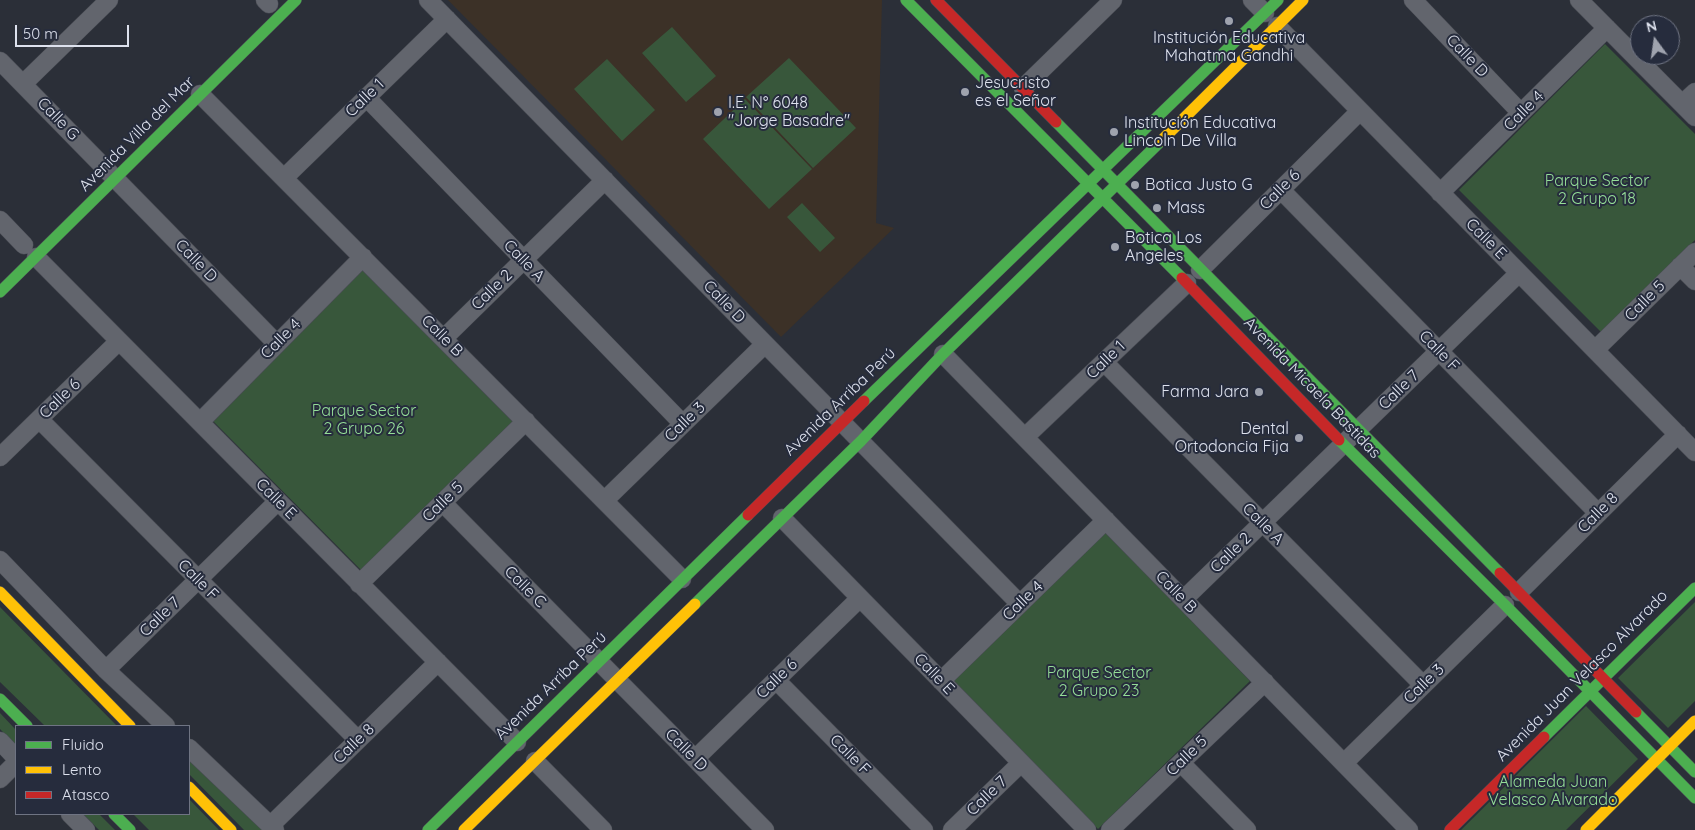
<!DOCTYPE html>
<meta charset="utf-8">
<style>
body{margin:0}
#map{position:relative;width:1695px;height:830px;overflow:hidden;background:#2b2f38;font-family:Quicksand,sans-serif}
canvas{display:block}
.legend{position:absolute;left:15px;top:725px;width:175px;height:90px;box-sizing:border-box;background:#262c3d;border:1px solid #6f7483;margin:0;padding:6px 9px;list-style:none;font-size:15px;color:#dde1ed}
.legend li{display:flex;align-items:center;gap:10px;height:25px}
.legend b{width:25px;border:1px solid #6f7483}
.north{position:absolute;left:1630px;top:15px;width:50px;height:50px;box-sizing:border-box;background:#262c3d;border:1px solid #6f7483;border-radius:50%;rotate:346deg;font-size:14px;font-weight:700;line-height:20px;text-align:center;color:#dde1ed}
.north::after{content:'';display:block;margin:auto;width:18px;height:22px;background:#9fa3ae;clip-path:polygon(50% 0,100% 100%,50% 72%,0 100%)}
.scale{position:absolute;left:15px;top:25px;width:114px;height:22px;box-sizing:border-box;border:2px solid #dde1ed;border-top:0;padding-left:6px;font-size:15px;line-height:18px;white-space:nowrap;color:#dde1ed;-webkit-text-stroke:4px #262c3d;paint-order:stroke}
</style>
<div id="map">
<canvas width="1695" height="830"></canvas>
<ul class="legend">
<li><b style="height:6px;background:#4caf50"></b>Fluido</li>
<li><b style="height:6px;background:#ffc107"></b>Lento</li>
<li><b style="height:6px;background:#c62828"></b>Atasco</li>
</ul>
<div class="north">N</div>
<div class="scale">50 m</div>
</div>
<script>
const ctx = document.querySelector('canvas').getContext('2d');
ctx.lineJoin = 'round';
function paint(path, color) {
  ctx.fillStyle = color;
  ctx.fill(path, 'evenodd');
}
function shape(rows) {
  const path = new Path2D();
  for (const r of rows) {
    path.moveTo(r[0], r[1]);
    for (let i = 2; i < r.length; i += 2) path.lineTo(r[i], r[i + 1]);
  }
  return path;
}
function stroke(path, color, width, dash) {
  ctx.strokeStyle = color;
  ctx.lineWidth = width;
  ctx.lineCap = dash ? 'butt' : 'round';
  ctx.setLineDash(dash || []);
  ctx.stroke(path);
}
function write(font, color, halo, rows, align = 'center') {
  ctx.font = font + ' Quicksand,sans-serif';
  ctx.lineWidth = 4;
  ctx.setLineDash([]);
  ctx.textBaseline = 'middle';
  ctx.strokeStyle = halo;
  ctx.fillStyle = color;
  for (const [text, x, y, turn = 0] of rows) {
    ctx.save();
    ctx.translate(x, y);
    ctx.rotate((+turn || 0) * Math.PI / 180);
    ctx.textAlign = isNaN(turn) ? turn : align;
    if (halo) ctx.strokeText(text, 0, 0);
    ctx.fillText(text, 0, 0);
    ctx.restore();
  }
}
paint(shape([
 [448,0,882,0,876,223,894,228,781,337]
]), '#3c3127');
paint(shape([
 [672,27,716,76,686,102,642,53],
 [1605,44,1695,134,1695,240,1601,332,1459,190],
 [789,58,856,128,813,168,746,97],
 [607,59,655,110,622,141,574,89],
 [745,99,812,169,769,209,703,139],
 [802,203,835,238,820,252,787,217],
 [364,267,517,422,363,572,211,419],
 [1105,532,1250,681,1098,829,952,681],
 [1695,602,1695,701,1668,728,1618,678],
 [0,607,117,726,45,726,0,682],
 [1586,706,1638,759,1566,830,1461,830],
 [0,713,16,730,16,746,0,729],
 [189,756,262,830,244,830,189,774],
 [189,799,219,830,149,830,133,814,189,814],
 [83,814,99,814,115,830,99,830]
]), '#38573b');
const street = shape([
 [265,0,269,4],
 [428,0,1020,604],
 [1252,0,1265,13],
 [1413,0,1521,113],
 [1579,0,1695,117],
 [1277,26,1695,452],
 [0,61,277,344],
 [23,84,109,0],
 [1023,88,1113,0],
 [200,94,682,579],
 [366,97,683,424],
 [1682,104,1695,92],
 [284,178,447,19],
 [1281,190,1598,513],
 [1440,193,1607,28],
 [0,220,24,245],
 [36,257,517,742],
 [1680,266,1695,281],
 [1200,270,1360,111],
 [444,338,605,180],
 [1595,350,1695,252],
 [943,354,1409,830],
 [1104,362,1423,685],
 [39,419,358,740],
 [200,422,363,257],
 [1025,437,1187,283],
 [0,457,119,341],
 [605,500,765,344],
 [443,503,765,830],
 [782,518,1087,830],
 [0,560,106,670,166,726],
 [359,584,526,421],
 [1519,592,1678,434],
 [1184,599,1519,273],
 [106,670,278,501],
 [776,680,924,830],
 [941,681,1106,520],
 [0,741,16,758],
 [189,748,275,830],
 [695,759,860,598],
 [535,761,603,830],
 [1181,763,1247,830],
 [1344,763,1505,605],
 [0,779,16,763],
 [70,814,86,830],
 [271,825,438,662],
 [952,830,1021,763],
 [1110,830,1265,682]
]);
const fast = shape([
 [906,0,1182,278],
 [1056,122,1500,573],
 [0,292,296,0],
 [864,401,1278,0],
 [1339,440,1505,605,1695,798],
 [695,604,861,441,943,354,1161,141],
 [0,699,27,726],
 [1636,712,1695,772],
 [1544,737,1695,588],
 [114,814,130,830],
 [428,830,748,515]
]);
const slow = shape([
 [1161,141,1303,0],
 [0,592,130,726],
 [189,787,231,830],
 [464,830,695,604],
 [1586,830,1695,721]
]);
const jam = shape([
 [936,0,1056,122],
 [1182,278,1339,440],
 [748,515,864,401],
 [1500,573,1636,712],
 [1450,830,1544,737]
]);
stroke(street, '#494c54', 19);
stroke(fast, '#494c54', 12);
stroke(slow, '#494c54', 12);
stroke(jam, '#494c54', 12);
stroke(street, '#62656d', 18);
stroke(fast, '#4caf50', 11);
stroke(slow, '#ffc107', 11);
stroke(jam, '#c62828', 11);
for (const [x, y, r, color] of [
 [1229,21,5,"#9fa3ae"],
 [965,92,5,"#9fa3ae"],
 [718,112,5,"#9fa3ae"],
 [1114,132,5,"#9fa3ae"],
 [1135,185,5,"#9fa3ae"],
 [1157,208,5,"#9fa3ae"],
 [1115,247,5,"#9fa3ae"],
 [1259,392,5,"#9fa3ae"],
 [1299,438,5,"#9fa3ae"]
]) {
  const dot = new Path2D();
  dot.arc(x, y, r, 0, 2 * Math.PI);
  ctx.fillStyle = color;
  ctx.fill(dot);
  stroke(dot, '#262c3d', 2);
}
write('16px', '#dde1ed', '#262c3d', [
 ["Institución Educativa",1229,38,"center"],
 ["Mahatma Gandhi",1229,56,"center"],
 ["Jesucristo",975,83],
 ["es el Señor",975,101],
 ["I.E. N° 6048",728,103],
 ["\"Jorge Basadre\"",728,121],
 ["Institución Educativa",1124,123],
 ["Lincoln De Villa",1124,141],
 ["Botica Justo G",1145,185],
 ["Mass",1167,208],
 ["Botica Los",1125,238],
 ["Angeles",1125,256],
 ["Farma Jara",1249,392,"right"],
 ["Dental",1289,429,"right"],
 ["Ortodoncia Fija",1289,447,"right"]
], 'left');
write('16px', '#dde1ed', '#262c3d', [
 ["Calle D",1467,56,46],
 ["Calle 1",365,98,-44],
 ["Calle 4",1524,111,-45],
 ["Calle G",58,119,46],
 ["Avenida Villa del Mar",137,134,-45],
 ["Calle 6",1280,190,-45],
 ["Calle E",1486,239,45],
 ["Calle D",196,261,46],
 ["Calle A",524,261,46],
 ["Calle 2",492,290,-44],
 ["Calle 5",1645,301,-45],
 ["Calle D",724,302,46],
 ["Calle B",442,336,45],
 ["Calle 4",281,339,-45],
 ["Calle F",1439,351,46],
 ["Calle 1",1106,360,-44],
 ["Avenida Micaela Bastidas",1312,388,46],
 ["Calle 7",1399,390,-44],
 ["Calle 6",60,399,-44],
 ["Avenida Arriba Perú",840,402,-44],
 ["Calle 3",685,422,-44],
 ["Calle E",276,499,45],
 ["Calle 5",443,502,-44],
 ["Calle 8",1598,513,-45],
 ["Calle A",1263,524,45],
 ["Calle 2",1231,553,-44],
 ["Calle F",198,580,45],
 ["Calle C",525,587,45],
 ["Calle B",1176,592,46],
 ["Calle 4",1023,601,-44],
 ["Calle 7",160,617,-44],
 ["Calle E",934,674,46],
 ["Avenida Juan Velasco Alvarado",1582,676,-45],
 ["Calle 6",777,679,-44],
 ["Calle 3",1424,684,-44],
 ["Avenida Arriba Perú",551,686,-44],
 ["Calle 8",354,744,-44],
 ["Calle D",686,750,45],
 ["Calle F",850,755,45],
 ["Calle 5",1187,756,-44],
 ["Calle 7",987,796,-44]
]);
write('16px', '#94dd97', '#262c3d', [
 ["Parque Sector",1597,181],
 ["2 Grupo 18",1597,199],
 ["Parque Sector",364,411],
 ["2 Grupo 26",364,429],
 ["Parque Sector",1099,673],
 ["2 Grupo 23",1099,691],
 ["Alameda Juan",1553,782],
 ["Velasco Alvarado",1553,800]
]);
</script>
